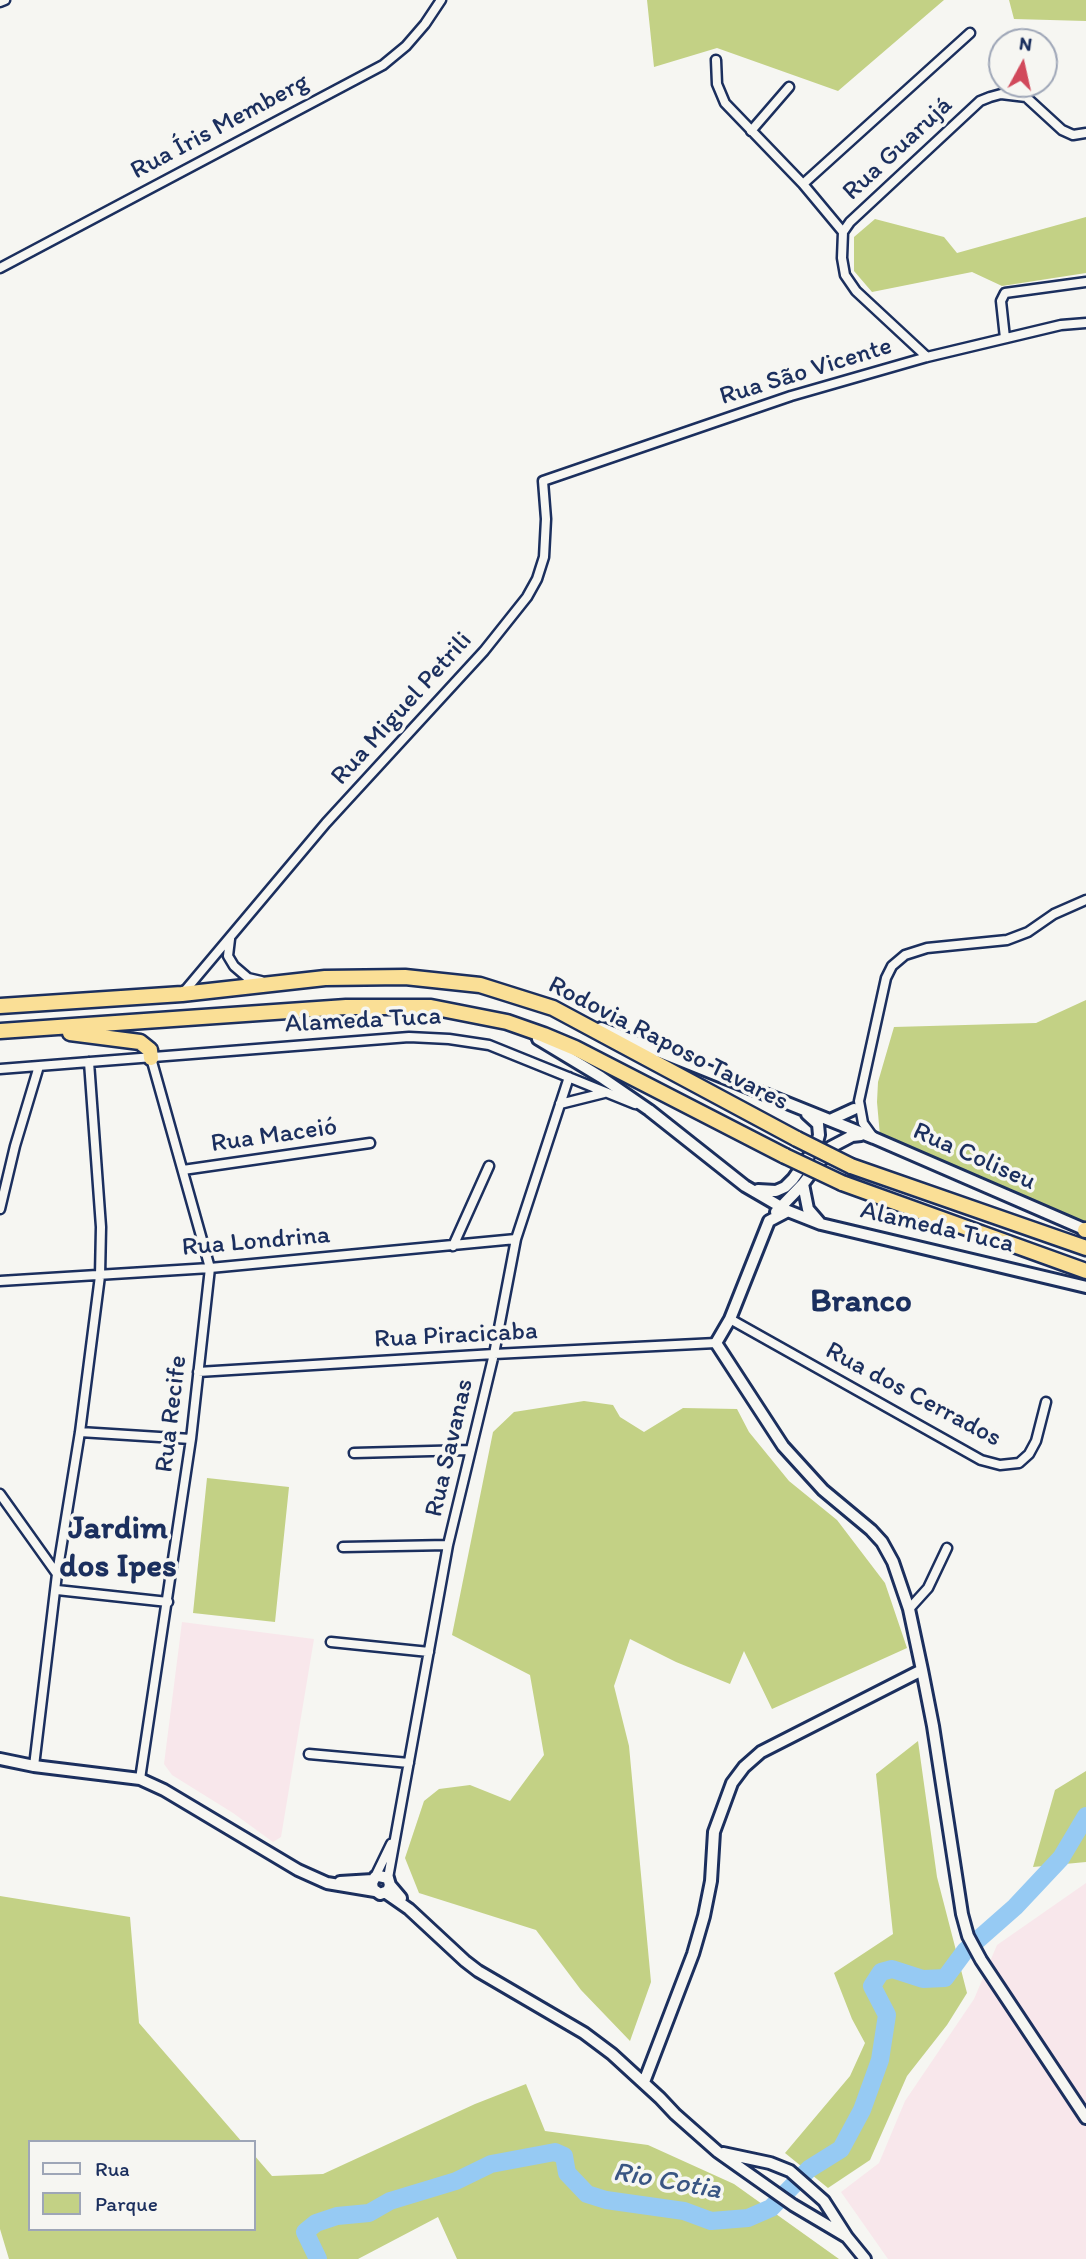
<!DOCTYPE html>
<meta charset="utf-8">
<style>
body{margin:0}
#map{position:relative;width:1086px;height:2259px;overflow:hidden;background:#f6f6f2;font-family:Itim,sans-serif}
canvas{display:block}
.legend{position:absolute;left:28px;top:2140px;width:228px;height:91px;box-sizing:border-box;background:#f6f6f2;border:2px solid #9ea6b7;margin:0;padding:9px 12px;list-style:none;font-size:21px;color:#1b2f5e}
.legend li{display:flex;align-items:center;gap:14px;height:35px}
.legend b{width:35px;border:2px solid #9ea6b7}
.north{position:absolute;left:988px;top:28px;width:70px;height:70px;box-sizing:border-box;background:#f6f6f2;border:2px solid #9ea6b7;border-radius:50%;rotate:8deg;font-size:19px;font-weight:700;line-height:28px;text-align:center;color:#1b2f5e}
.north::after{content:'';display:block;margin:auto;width:24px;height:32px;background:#d1495b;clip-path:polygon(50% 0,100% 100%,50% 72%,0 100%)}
</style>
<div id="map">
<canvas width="1086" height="2259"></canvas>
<ul class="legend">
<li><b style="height:9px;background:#f6f6f2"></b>Rua</li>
<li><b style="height:19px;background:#c3d185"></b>Parque</li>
</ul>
<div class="north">N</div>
</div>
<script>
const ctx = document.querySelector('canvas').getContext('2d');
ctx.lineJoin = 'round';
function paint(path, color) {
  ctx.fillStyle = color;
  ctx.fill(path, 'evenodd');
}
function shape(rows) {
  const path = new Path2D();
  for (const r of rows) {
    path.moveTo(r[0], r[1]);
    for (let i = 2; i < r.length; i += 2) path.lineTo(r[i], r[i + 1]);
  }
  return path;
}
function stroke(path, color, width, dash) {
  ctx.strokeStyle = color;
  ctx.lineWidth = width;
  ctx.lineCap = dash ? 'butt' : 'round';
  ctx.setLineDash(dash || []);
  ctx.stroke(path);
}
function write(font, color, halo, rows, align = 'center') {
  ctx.font = font + ' Itim,sans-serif';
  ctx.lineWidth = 7;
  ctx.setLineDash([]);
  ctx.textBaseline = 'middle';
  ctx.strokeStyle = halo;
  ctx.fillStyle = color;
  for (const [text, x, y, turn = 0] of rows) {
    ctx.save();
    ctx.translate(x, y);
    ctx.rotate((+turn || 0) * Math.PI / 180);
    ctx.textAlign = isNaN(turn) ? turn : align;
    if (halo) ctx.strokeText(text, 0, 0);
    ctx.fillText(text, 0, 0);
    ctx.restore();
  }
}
paint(shape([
 [182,1622,314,1639,281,1837,273,1842,233,1813,172,1775,164,1764],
 [1086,1883,1086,2259,888,2259,841,2192,879,2163,905,2101,974,1999,997,1945]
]), '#f8e7eb');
paint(shape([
 [647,0,944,0,838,91,717,48,654,67],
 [1009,0,1086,0,1086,21,1014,19],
 [1086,217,1086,273,1002,286,972,272,872,292,854,271,854,237,875,219,944,237,957,253],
 [1086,1000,1086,1227,880,1136,877,1102,878,1082,894,1027,1036,1023],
 [584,1401,613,1405,620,1417,644,1432,683,1408,737,1409,749,1432,789,1481,837,1520,885,1583,907,1648,772,1709,744,1651,730,1684,676,1662,630,1639,614,1686,629,1746,651,1982,630,2041,581,1990,536,1930,419,1893,405,1858,424,1801,439,1789,470,1785,510,1801,544,1755,530,1675,452,1635,493,1432,514,1412],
 [207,1478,289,1487,275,1622,193,1613],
 [918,1741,937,1877,967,1993,947,2025,907,2076,870,2160,828,2188,785,2153,850,2076,865,2043,852,2019,834,1973,893,1934,876,1774],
 [1086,1771,1086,1862,1033,1867,1055,1790],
 [0,1896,130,1917,139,2023,242,2142,30,2142,30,2229,254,2229,254,2155,272,2176,323,2174,475,2104,526,2084,545,2131,648,2145,734,2184,839,2259,457,2259,438,2217,358,2259,9,2259,0,2229]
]), '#c3d185');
stroke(shape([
 [318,2259,305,2232,316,2223,337,2216,369,2213,390,2201,456,2181,491,2164,555,2152,564,2156,567,2173,587,2194,606,2200,684,2211,711,2221,748,2218,771,2208,809,2169,841,2149,862,2110,880,2060,887,2015,872,1986,881,1972,892,1969,923,1979,945,1978,965,1951,1015,1907,1061,1858,1086,1816]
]), '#96caf3', 18);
const street = shape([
 [0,2,5,0],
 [716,60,717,84,725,103,803,184,843,232],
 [751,131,789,87],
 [803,184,970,33],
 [0,268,383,65,406,46,425,24,441,0],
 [1005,338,1001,301,1005,293,1086,282],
 [927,357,856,291,845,275,842,258,843,232,850,222,980,101,990,97,1001,94,1026,97,1062,130,1073,135,1086,133],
 [230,939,228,956,234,966,248,978,261,981],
 [183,993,326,823,484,651,527,597,537,579,544,557,546,519,543,481,791,396,927,357,1061,325,1086,323],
 [0,1069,409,1037,449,1039,489,1045,635,1104],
 [560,1104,604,1093],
 [873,1137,863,1123,859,1101,886,978,892,966,905,955,927,948,1007,940,1028,932,1054,914,1086,900],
 [183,1170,370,1143],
 [0,1209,15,1146,39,1066],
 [453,1246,489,1166],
 [0,1281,210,1268,516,1239],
 [730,1319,981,1460,1000,1465,1019,1463,1029,1454,1036,1441,1046,1402],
 [198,1372,494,1354,716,1343],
 [80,1432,191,1439],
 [354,1453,470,1450],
 [0,1494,57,1574],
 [343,1547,448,1545],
 [57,1590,168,1602],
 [909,1609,928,1588,947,1548],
 [331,1642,429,1652],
 [309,1754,409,1763],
 [34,1766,57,1574,80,1432,100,1276,101,1227,89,1062],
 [140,1779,191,1439,210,1268,151,1058],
 [375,1877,391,1844],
 [388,1878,448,1545,494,1354,516,1239,569,1077]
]);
const secondary = shape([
 [601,1028,874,1138,1086,1230],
 [538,1039,601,1077,649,1110,745,1186,788,1211,821,1224,1086,1287],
 [830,1120,854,1109],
 [758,1190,776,1191,785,1187,793,1179,816,1146,819,1135,818,1124,807,1114],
 [788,1211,769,1221,730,1319,716,1343,783,1446,823,1490,871,1530,882,1542,893,1562,909,1609,922,1670,933,1726,962,1914,968,1936,981,1960,1086,2118],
 [776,1212,803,1184],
 [820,1223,808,1209,803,1184,831,1147,852,1136,861,1135],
 [0,1759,34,1766,140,1779,164,1790,298,1870,327,1883,375,1891],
 [340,1882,373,1880],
 [390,1885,388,1891,380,1894,373,1889,372,1883,375,1877,379,1876,388,1878,390,1885,401,1898],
 [386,1893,409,1909,465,1961,478,1971,584,2033,612,2054,660,2098,675,2114,718,2152,793,2205,847,2237],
 [644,2082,693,1954,704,1916,711,1881,714,1832,732,1783,744,1767,761,1752,922,1670],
 [723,2153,770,2163,790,2171,824,2201,847,2237,865,2259]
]);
const highway = shape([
 [0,1006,182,994,325,978,405,977,480,985,553,1008,797,1139],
 [0,1031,346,1007,431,1007,507,1022,544,1035,575,1048,785,1156],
 [70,1033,140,1042,150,1050,151,1058],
 [851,1166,1086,1248],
 [842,1183,1086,1271],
 [1085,1230,1086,1230]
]);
stroke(street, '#1b2f5e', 13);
stroke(secondary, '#1b2f5e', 16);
stroke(highway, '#1b2f5e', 19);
stroke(street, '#f6f6f2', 8);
stroke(secondary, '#f6f6f2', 10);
stroke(highway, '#fadf96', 14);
const highwayBridge = shape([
 [797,1139,851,1166],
 [785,1156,842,1183]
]);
stroke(highwayBridge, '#1b2f5e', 19, []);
stroke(highwayBridge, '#fadf96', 14);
write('26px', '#1b2f5e', '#f6f6f2', [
 ["Rua Íris Memberg",220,127,-28],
 ["Rua Guarujá",898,149,-43],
 ["Rua São Vicente",806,372,-17],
 ["Rua Miguel Petrili",402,709,-48],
 ["Alameda Tuca",363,1021,-3],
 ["Rodovia Raposo Tavares",668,1044,27],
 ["Rua Maceió",274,1136,-8],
 ["Rua Coliseu",974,1157,24],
 ["Alameda Tuca",937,1228,13],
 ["Rua Londrina",256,1242,-5],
 ["Rua Piracicaba",456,1336,-3],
 ["Rua dos Cerrados",913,1395,28],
 ["Rua Recife",172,1414,-83],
 ["Rua Savanas",450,1448,-77]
]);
write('italic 28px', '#3a5683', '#f6f6f2', [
 ["Rio Cotia",667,2182,10]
]);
write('bold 33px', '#1b2f5e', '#f6f6f2', [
 ["Branco",861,1303],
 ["Jardim",118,1530],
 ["dos Ipes",118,1568]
]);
</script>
